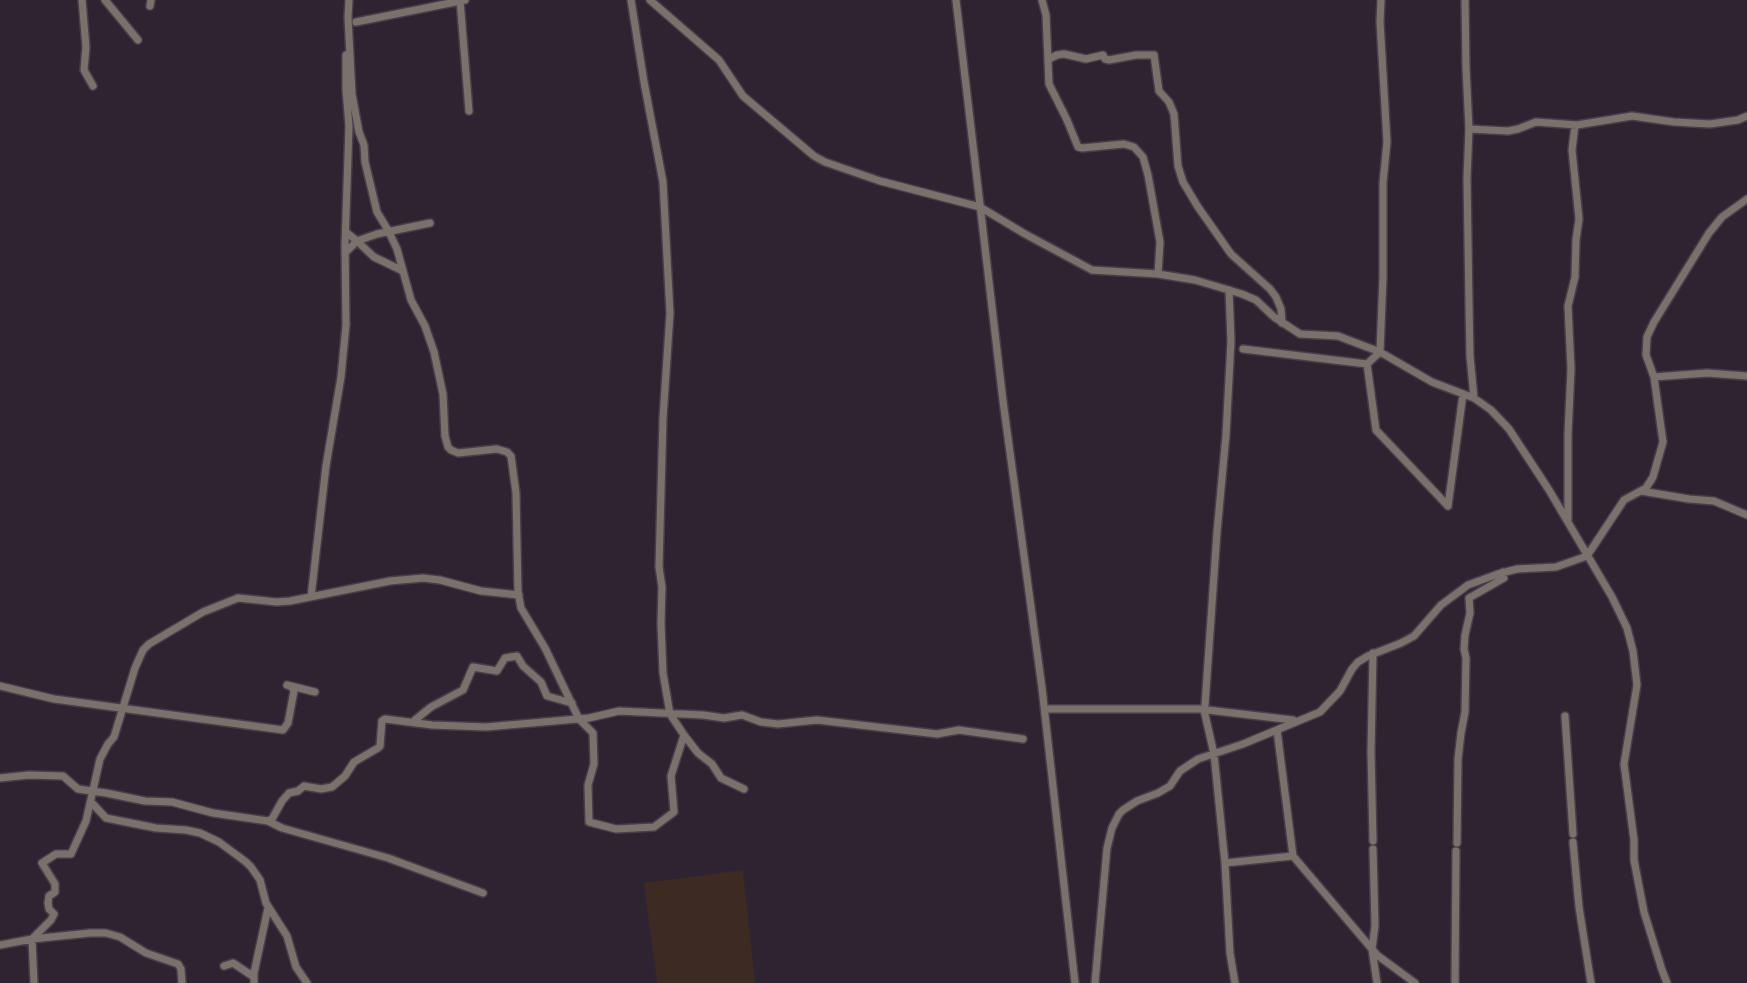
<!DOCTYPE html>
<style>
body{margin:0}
canvas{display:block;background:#2e2330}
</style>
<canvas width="1747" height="983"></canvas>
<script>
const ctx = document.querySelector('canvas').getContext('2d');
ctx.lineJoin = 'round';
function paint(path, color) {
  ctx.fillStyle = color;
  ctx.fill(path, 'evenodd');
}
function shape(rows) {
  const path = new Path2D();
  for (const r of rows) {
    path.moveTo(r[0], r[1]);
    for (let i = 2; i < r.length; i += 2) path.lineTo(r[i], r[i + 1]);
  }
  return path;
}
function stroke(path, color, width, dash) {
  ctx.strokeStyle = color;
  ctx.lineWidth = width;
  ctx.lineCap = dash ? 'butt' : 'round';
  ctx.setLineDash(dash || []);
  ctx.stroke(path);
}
paint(shape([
 [743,870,755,983,657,983,644,883]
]), '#3c2a23');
const street = shape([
 [82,0,86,47,84,70,93,86],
 [105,0,138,40],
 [349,0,348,17,352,94,359,132,364,145,365,162,377,212,388,230,397,249,411,300,425,326,434,352,443,394,445,436,448,447,451,450,458,453,497,449,507,452,511,456,516,493,518,592,521,608,545,648,579,719,593,733,594,764,588,785,589,822,616,829,654,827,674,812,671,776,684,735,698,753,712,764,721,778,744,789],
 [460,0,469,111],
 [631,0,644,82,663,182,670,313,663,418,659,567,662,587,661,624,663,673,670,714,684,735],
 [650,0,719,60,743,96,814,156,825,162,880,181,980,207,1025,234,1092,270,1158,274,1195,280,1242,294,1256,300,1274,317,1300,334,1338,336,1380,352,1432,382,1474,398,1491,410,1509,429,1549,490,1612,597,1627,628,1633,651,1637,685,1624,764,1634,840,1634,860,1644,912,1662,970,1667,983],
 [956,0,1003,401,1042,688,1075,983],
 [1042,0,1046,15,1049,84,1067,120,1078,147,1082,148,1124,144,1134,147,1143,157,1148,175,1160,242,1158,274],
 [1381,0,1380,22,1387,142,1383,183,1383,277,1380,352,1367,364,1376,430,1448,506],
 [1465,0,1466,68,1469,129,1467,178,1469,304,1470,356,1474,398],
 [150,6,151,0],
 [356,22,465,0],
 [1049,59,1057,55,1064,54,1086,59,1103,55,1105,59,1109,60,1136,55,1154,55,1159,91,1169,102,1174,114,1178,166,1183,182,1198,207,1231,254,1270,289,1276,297,1281,309,1282,323],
 [1469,129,1508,131,1518,129,1536,122,1577,125,1632,116,1674,122,1710,124,1738,120,1747,116],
 [346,232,357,241,377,234,430,223],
 [345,253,357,241,374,257,403,271],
 [1243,349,1367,364],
 [1654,377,1707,373,1747,376],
 [1641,491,1689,499,1714,501,1747,515],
 [1448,506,1463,394],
 [1568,520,1568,434,1571,369,1568,306,1575,277,1576,240,1579,219,1572,150,1575,125],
 [311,597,326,466,341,377,346,325,345,245,349,126,346,90,346,55],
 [0,686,54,699,283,730,288,723,294,691,292,687,287,685,315,692],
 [1205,705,1217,532,1226,435,1231,341,1229,290],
 [1047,709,1199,709,1293,720],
 [1204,710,1214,754,1225,863],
 [1565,716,1573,834],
 [415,720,431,707,463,690,473,667,497,671,505,658,517,656,523,666,541,682,547,696,572,703],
 [1277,730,1293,856],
 [0,778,29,775,63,776,78,789,106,793,145,801,172,802,213,813,268,821,272,819,282,801,289,793,298,791,304,786,321,789,332,787,345,776,354,762,378,748,380,746,382,721,385,719,432,725,486,727,589,718,619,711,703,715,724,718,742,715,761,722,778,724,817,720,937,734,959,730,1023,739],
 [91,802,106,818,156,828,186,830,200,833,219,842,246,862,251,867,260,880,266,903,287,936,296,967,307,983],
 [268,821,282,828,388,858,483,893],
 [1373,841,1371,752,1373,653],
 [1573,842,1579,907,1591,983],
 [1457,843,1458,759,1461,733,1465,712,1466,658,1464,649,1465,635,1470,613,1469,598,1504,578,1503,572],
 [1373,849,1375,926,1372,949,1377,983],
 [0,945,32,939,90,933,106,933,120,937,146,953,178,964,181,969,182,983],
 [224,966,233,963,254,977],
 [34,983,32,939,51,920,54,914,49,909,48,903,49,896,55,892,55,884,42,863,56,854,71,854,86,821,100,759,108,744,114,737,135,668,143,650,149,644,203,612,238,598,277,602,290,601,390,581,423,578,440,580,481,591,519,595],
 [254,983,254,973,268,908],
 [1095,983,1107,848,1112,828,1119,814,1123,810,1137,801,1158,793,1170,786,1180,771,1198,759,1243,744,1320,712,1340,691,1352,669,1358,662,1368,656,1401,643,1414,636,1441,605,1468,585,1498,574,1517,569,1556,567,1587,556,1624,500,1646,488,1653,477,1663,442,1654,377,1646,355,1647,337,1654,322,1709,233,1722,217,1747,199],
 [1235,983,1230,953,1225,863,1293,856,1377,955,1415,983],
 [1455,983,1456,851]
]);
stroke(street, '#483e4a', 10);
stroke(street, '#79716c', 7);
</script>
